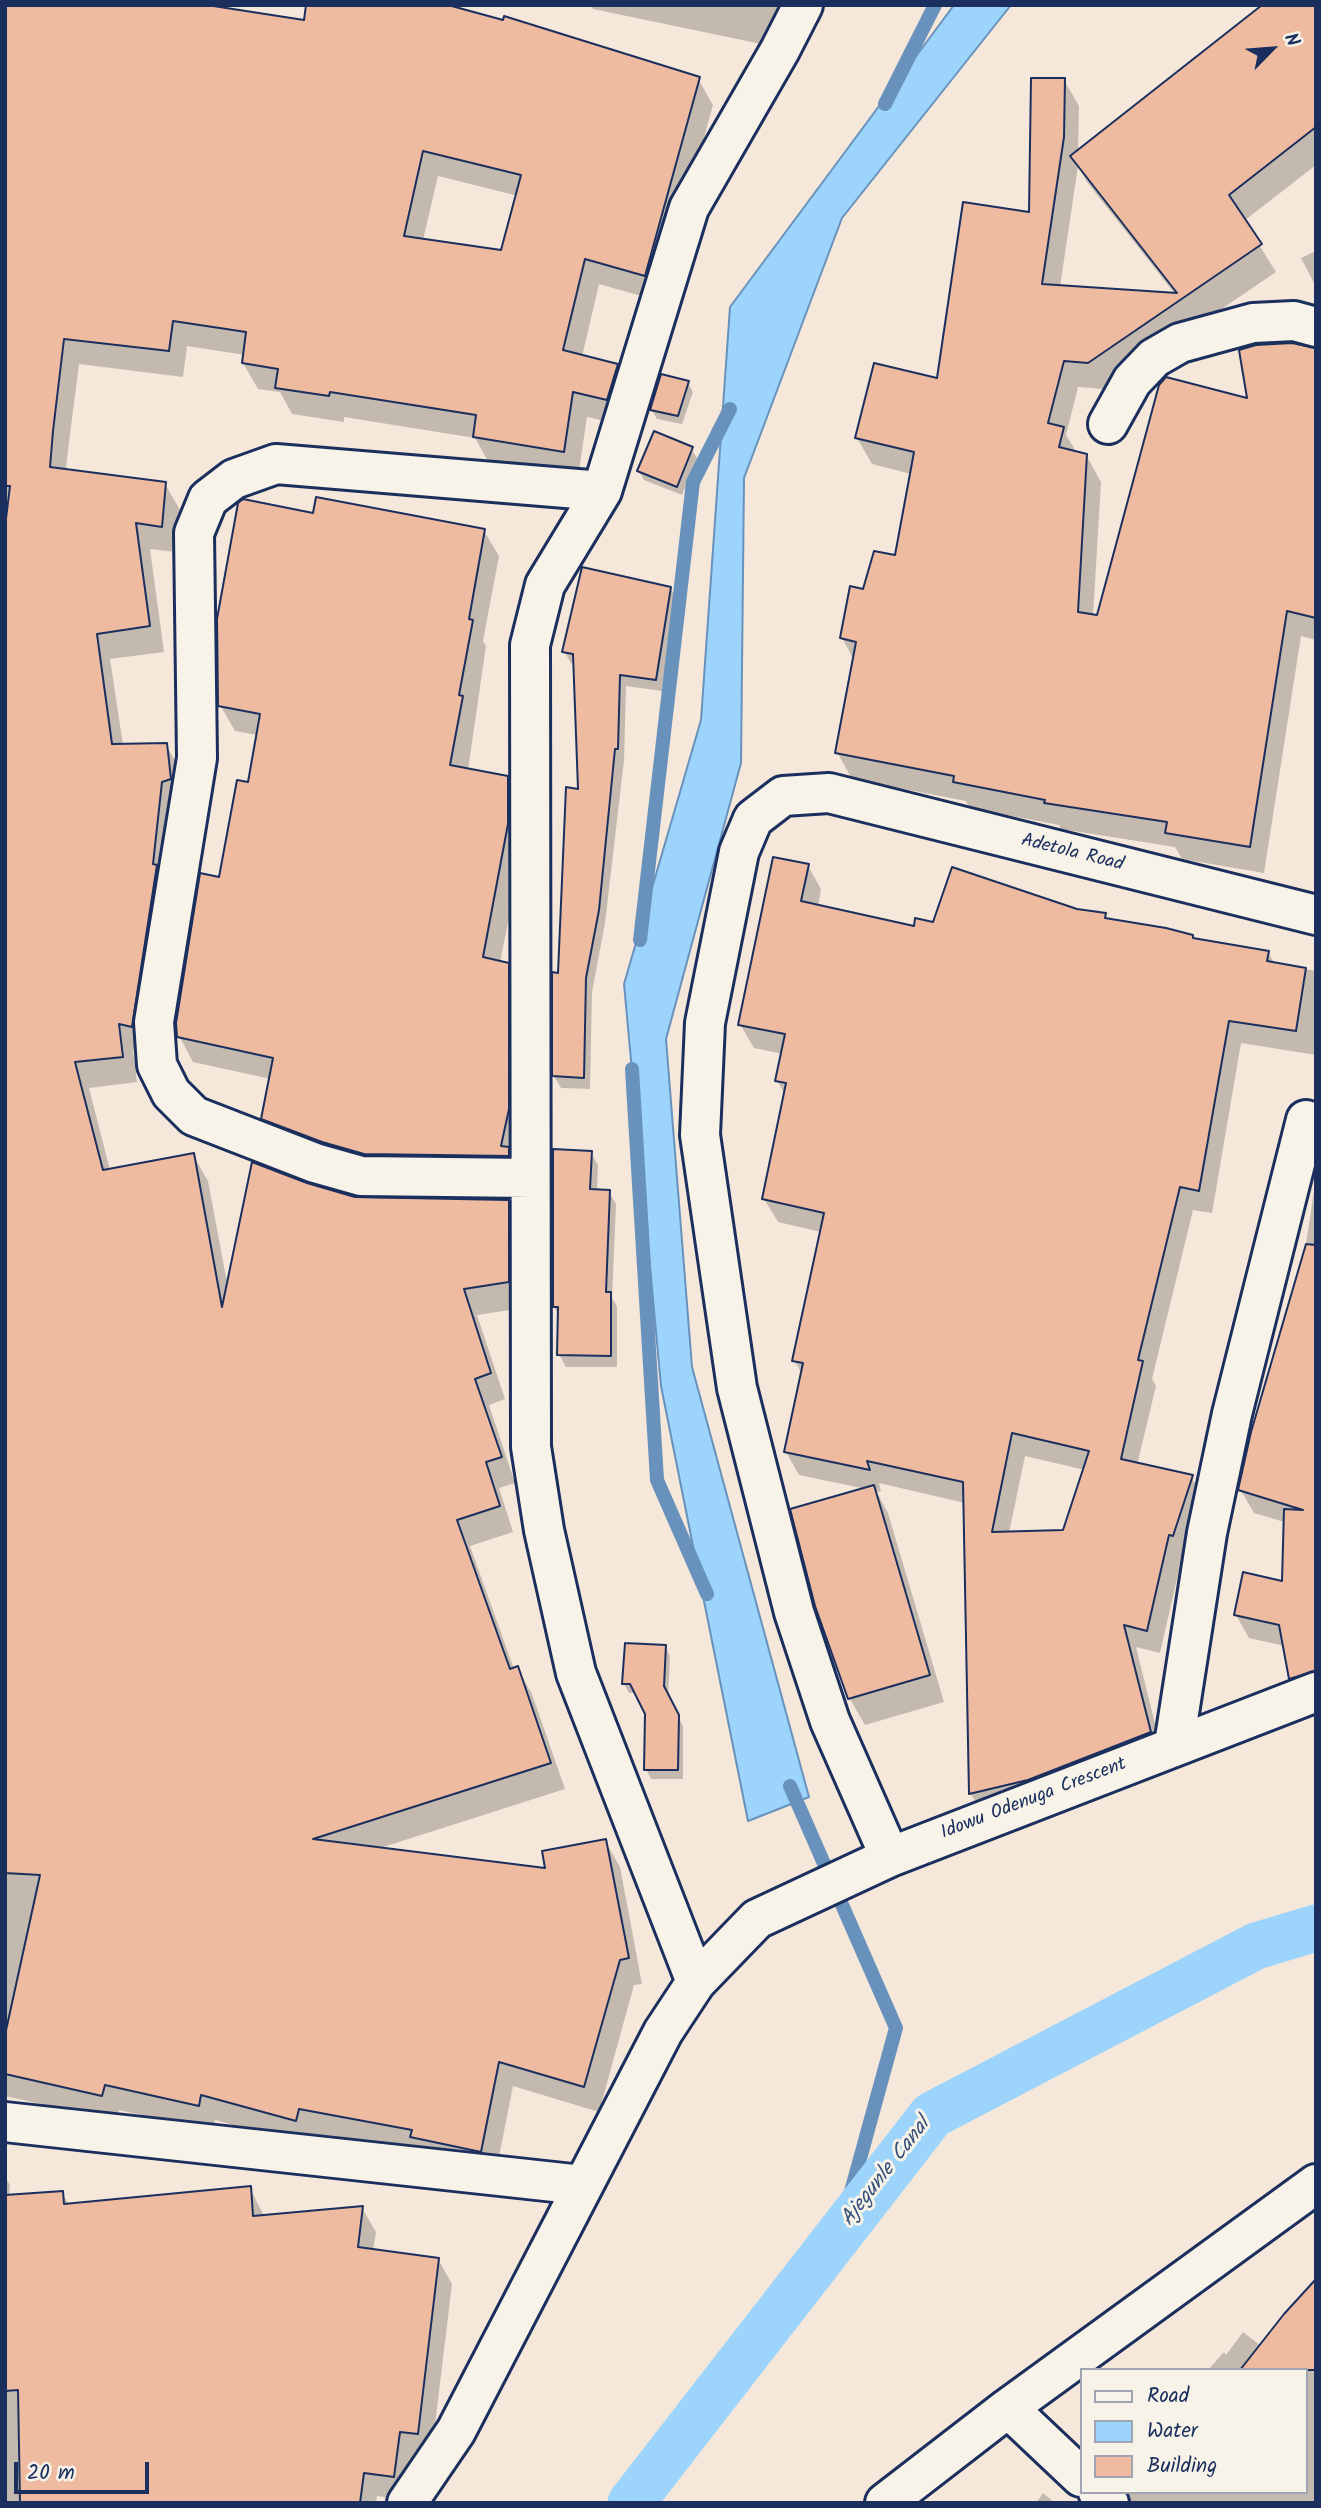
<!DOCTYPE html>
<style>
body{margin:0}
#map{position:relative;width:1321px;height:2508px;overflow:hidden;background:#f5e8da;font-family:Kalam,sans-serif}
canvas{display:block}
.frame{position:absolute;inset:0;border:7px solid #1b2f5e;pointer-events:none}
.legend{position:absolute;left:1080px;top:2368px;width:228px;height:126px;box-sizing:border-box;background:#f7f3e8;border:2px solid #9fa5b1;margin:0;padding:9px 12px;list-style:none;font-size:21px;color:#1b2f5e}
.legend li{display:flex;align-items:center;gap:14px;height:35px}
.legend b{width:35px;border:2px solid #9fa5b1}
.north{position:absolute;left:1237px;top:14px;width:70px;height:70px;-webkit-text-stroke:5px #f7f3e8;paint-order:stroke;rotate:65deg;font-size:19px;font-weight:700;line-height:28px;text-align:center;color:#1b2f5e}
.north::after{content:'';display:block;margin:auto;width:24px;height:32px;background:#1b2f5e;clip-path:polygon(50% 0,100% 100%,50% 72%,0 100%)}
.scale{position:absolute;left:14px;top:2462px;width:135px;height:32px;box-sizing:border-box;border:4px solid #1b2f5e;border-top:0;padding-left:9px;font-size:21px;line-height:24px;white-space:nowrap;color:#1b2f5e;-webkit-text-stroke:5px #f7f3e8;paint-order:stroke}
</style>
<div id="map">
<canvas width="1321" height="2508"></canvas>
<div class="frame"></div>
<ul class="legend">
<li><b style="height:9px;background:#f7f3e8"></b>Road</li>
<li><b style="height:19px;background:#9cd4fb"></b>Water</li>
<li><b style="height:19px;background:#eebba0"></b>Building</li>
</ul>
<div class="north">N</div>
<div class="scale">20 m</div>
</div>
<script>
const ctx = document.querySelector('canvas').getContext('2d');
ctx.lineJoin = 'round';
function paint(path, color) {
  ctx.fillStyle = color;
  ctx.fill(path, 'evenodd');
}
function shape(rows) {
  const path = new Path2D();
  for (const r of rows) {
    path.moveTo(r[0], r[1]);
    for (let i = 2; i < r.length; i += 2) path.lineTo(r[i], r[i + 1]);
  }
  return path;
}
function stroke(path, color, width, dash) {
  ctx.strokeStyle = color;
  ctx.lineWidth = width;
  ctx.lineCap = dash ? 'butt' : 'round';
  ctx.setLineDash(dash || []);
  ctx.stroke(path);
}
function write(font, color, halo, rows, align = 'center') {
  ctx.font = font + ' Kalam,sans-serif';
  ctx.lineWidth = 6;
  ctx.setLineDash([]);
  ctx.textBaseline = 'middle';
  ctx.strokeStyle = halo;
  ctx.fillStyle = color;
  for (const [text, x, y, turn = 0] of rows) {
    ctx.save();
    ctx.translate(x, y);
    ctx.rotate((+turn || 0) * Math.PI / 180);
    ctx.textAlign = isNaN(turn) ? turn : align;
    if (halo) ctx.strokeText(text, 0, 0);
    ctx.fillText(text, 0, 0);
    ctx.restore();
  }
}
const water = shape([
 [954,5,1011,5,842,218,744,478,741,763,666,1039,692,1367,809,1797,748,1821,661,1386,624,984,701,720,730,307,954,5]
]);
paint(water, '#9cd4fb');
stroke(water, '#6892bc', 2);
paint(shape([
 [5,5,698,79,713,105,659,301,599,284,582,357,617,365,632,391,622,425,587,417,578,477,489,463,475,438,344,417,344,422,292,414,280,392,258,389,243,363,245,355,187,346,183,377,79,364,67,458,66,471,165,484,180,510,176,552,150,549,164,652,110,659,123,745,166,745,181,771,147,1052,133,1049,137,1082,89,1088,110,1170,193,1155,208,1181,228,1288,307,1185,355,1199,508,1201,523,1227,523,1308,477,1315,505,1399,489,1405,515,1483,499,1488,513,1532,470,1546,514,1669,517,1668,532,1694,565,1789,377,1849,547,1870,605,1841,620,1867,642,1984,634,1985,599,2112,513,2086,495,2177,422,2154,313,2134,310,2146,215,2120,213,2131,119,2110,117,2121,5,2096],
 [438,176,518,196,502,252,423,240],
 [591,5,819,5,790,50,593,9],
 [1316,5,1316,165,1244,221,1276,272,1104,389,1078,387,1066,435,1077,453,1086,455,1101,482,1093,616,1099,617,1249,401,1316,397,1316,640,1301,636,1264,873,1182,859,1175,847,1061,829,1059,825,970,808,966,801,852,779,837,752,854,660,842,638,864,591,896,557,911,474,872,464,857,438,938,381,1030,214,1064,80,1079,106,1078,151],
 [1078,166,1087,182,1175,294,1060,287],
 [1316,251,1316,287,1301,258],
 [688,383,693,392,682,424,657,419,652,410],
 [691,449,697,458,682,495,644,480,639,471],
 [314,515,484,531,499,556,483,641,486,646,468,770,507,777,522,803,522,850,500,963,507,964,522,989,516,1163,380,1179,277,1144,263,1118,271,1079,193,1062,179,1036,220,879,250,784,258,735,235,731,220,705],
 [670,588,677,600,662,691,626,686,624,760,605,923,592,992,590,1089,561,1088,554,1076,560,975,580,791,575,664,571,663,564,651],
 [808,866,821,889,818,907,915,928,1076,910,1105,915,1108,920,1194,940,1268,952,1275,964,1316,971,1316,1055,1241,1043,1212,1213,1193,1210,1152,1379,1156,1386,1137,1465,1191,1477,1205,1500,1186,1559,1182,1557,1160,1653,1136,1647,1163,1756,985,1817,971,1794,965,1503,879,1483,881,1492,876,1491,888,1513,944,1702,865,1725,850,1699,817,1605,866,1489,799,1475,786,1452,802,1374,794,1360,821,1232,778,1222,764,1199,785,1095,777,1080,783,1054,754,1048,740,1024],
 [1025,1456,1085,1470,1065,1532,1009,1533],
 [591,1153,598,1165,597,1191,609,1192,616,1204,612,1298,617,1306,617,1367,566,1367,559,1354,560,1316,554,1307],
 [1316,1178,1316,1691,1303,1694,1290,1671,1285,1646,1249,1638,1236,1615,1284,1583,1308,1529,1254,1513,1240,1489,1304,1257],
 [665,1647,670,1656,668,1697,683,1726,683,1779,651,1779,646,1769,647,1713,636,1693,629,1693,624,1684],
 [5,2177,10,2185,9,2196,62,2193,69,2205,250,2188,264,2216,362,2208,376,2232,373,2251,438,2259,452,2284,431,2458,413,2455,407,2501,377,2496,376,2503,5,2503],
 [1316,2282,1316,2503,1131,2503,1124,2492,1305,2492,1305,2370,1208,2370,1224,2352,1226,2355,1243,2332,1261,2346],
 [1043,2493,1055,2503,1036,2503]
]), '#0003');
stroke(shape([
 [885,104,935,5],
 [640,940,693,482,730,409],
 [632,1069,657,1480,707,1594],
 [790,1786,896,2028,839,2235]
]), '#6892bc', 14);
stroke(shape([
 [631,2503,932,2115,1256,1946,1316,1928]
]), '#9cd4fb', 47);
const building = shape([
 [5,5,207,5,304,20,306,5,448,5,503,20,504,16,700,77,645,276,585,259,563,350,618,364,607,400,573,392,564,452,473,437,476,415,330,392,329,396,275,388,278,369,242,363,246,332,173,321,169,351,64,339,53,431,50,467,166,482,162,527,136,523,150,626,97,634,112,744,167,743,171,779,162,782,153,864,157,865,132,1027,119,1024,123,1057,75,1062,103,1170,194,1153,222,1307,252,1162,307,1183,355,1197,509,1200,509,1282,464,1289,491,1373,475,1379,502,1457,486,1462,500,1506,457,1520,510,1669,518,1666,551,1763,313,1839,545,1868,542,1851,606,1839,629,1958,620,1960,584,2087,499,2062,481,2152,410,2137,412,2130,299,2109,296,2121,201,2095,199,2106,105,2085,102,2096,5,2074,5,2035,40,1875,5,1873,5,527,10,486,5,486,5,5],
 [423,151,521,175,501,250,404,236,423,151],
 [1262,5,1316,5,1316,127,1229,195,1262,244,1088,363,1064,361,1048,423,1064,427,1059,447,1087,454,1078,612,1097,615,1159,385,1166,377,1247,398,1239,350,1256,345,1292,343,1316,348,1316,618,1287,611,1250,847,1165,833,1167,822,1044,803,1045,800,953,782,954,776,835,753,856,642,840,638,850,586,863,589,874,551,895,555,914,452,855,438,874,363,937,378,963,202,1029,212,1031,78,1065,78,1064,137,1042,284,1177,293,1070,156,1262,5],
 [661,374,689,381,678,416,650,410,661,374],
 [654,431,693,447,677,487,637,471,654,431],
 [316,497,485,529,469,619,473,620,459,695,463,696,450,765,508,776,508,824,483,957,509,963,509,1109,501,1146,509,1147,509,1156,364,1154,322,1142,261,1119,273,1058,177,1037,176,1023,200,873,219,877,237,780,248,782,260,714,218,706,217,619,238,503,243,499,313,513,316,497],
 [582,567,671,587,656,680,620,675,618,749,615,749,599,910,586,978,584,1078,552,1076,552,972,558,973,566,787,578,789,573,654,562,652,582,567],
 [773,857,809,864,801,901,914,926,915,918,933,922,952,867,1077,909,1106,913,1105,918,1166,928,1193,935,1193,938,1269,951,1267,961,1306,968,1296,1031,1229,1021,1199,1191,1180,1187,1138,1360,1143,1361,1121,1459,1193,1475,1173,1536,1169,1535,1147,1631,1124,1625,1151,1732,1028,1780,969,1794,963,1482,867,1461,870,1470,784,1452,803,1363,792,1361,824,1213,762,1199,786,1083,775,1081,785,1034,738,1025,773,857],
 [1012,1433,1089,1451,1063,1530,992,1532,1012,1433],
 [553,1149,592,1151,590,1189,610,1190,606,1292,611,1292,611,1356,557,1355,558,1307,553,1307,553,1149],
 [1306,1244,1316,1245,1316,1671,1289,1679,1279,1625,1234,1615,1243,1572,1282,1581,1284,1509,1303,1510,1238,1490,1251,1432,1306,1244],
 [874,1485,930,1675,848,1699,815,1606,790,1509,874,1485],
 [625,1643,666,1645,664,1686,679,1715,678,1770,644,1770,645,1714,630,1684,622,1684,625,1643],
 [251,2186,253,2216,363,2206,358,2247,439,2258,418,2434,400,2432,394,2477,364,2473,360,2503,20,2503,18,2390,5,2391,5,2195,63,2191,64,2204,251,2186],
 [1316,2279,1316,2370,1240,2370,1284,2314,1316,2279]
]);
paint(building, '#eebba0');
stroke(building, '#1b2f5e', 2);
const minor = shape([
 [1108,424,1132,381,1154,358,1180,343,1253,323,1294,321,1316,327],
 [530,1178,361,1176,315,1163,194,1116,171,1093,157,1065,154,1022,197,758,194,533,208,499,234,479,276,464,602,491],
 [1174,1745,1207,1533,1232,1414,1306,1120],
 [890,1857,830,1721,794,1612,737,1388,700,1135,705,1023,739,852,753,819,783,796,829,793,1316,915],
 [696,1982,576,1673,544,1530,531,1447,530,645,545,585,602,491,689,208,780,50,803,5],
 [5,2122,582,2185],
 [1008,2408,1081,2477],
 [1098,2492,1109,2503],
 [407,2503,456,2431,663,2032,696,1982,757,1919,890,1857,1316,1692],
 [885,2503,1008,2408,1316,2184]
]);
stroke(minor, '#1b2f5e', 44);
stroke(minor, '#f7f3e8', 38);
write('19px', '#1b2f5e', '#f7f3e8', [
 ["Adetola Road",1072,854,14],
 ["Idowu Odenuga Crescent",1034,1800,-21]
]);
write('italic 21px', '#35507d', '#f7f3e8', [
 ["Ajegunle Canal",887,2173,-52]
]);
</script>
